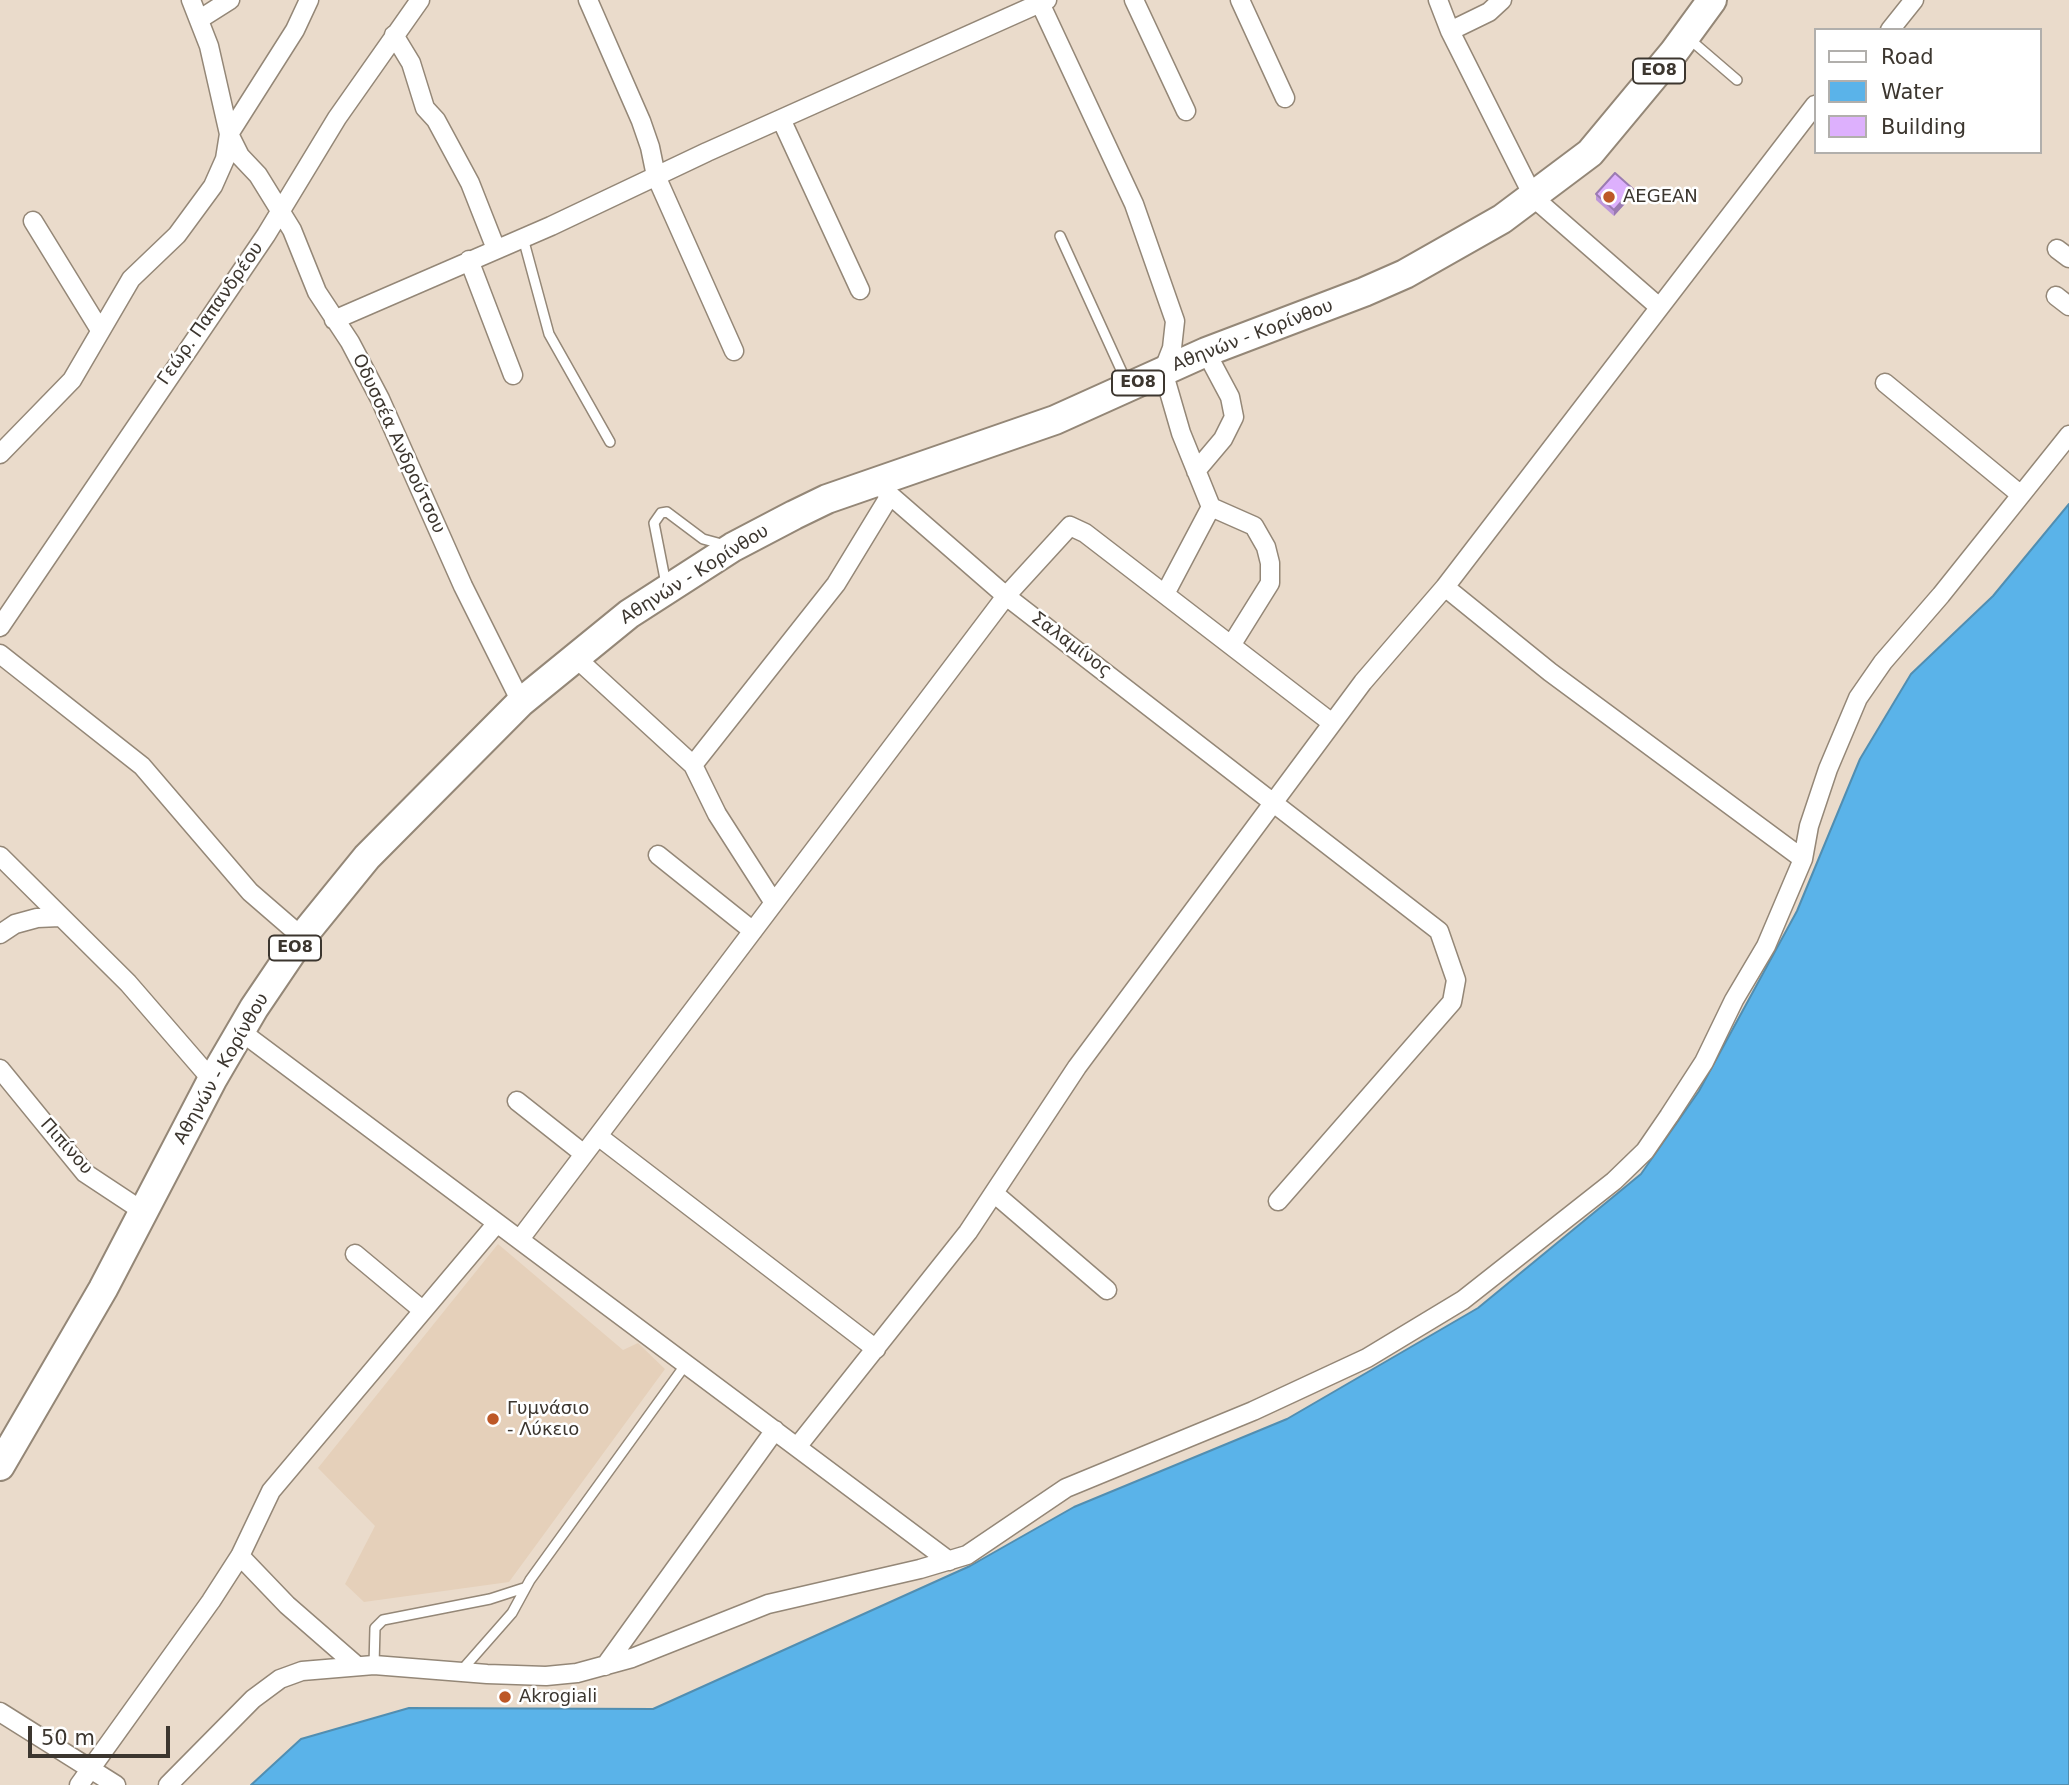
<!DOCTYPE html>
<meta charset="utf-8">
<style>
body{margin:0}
#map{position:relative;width:2069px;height:1785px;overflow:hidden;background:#eadbcb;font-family:"DejaVu Sans",sans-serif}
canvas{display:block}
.legend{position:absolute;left:1814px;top:28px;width:228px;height:126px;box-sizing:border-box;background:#fff;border:2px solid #b1afac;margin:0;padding:9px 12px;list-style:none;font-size:21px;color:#3c362f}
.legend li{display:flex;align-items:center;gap:14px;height:35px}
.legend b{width:35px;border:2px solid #b1afac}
.scale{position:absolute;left:28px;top:1726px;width:142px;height:32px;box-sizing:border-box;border:4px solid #3c362f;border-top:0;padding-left:9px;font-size:21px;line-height:24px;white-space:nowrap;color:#3c362f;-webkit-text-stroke:5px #fff;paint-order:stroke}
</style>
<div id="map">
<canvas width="2069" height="1785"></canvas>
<ul class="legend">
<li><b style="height:9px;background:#fff"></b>Road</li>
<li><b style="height:19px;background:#5ab3e9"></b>Water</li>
<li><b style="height:19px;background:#ddb0fd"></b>Building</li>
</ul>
<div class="scale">50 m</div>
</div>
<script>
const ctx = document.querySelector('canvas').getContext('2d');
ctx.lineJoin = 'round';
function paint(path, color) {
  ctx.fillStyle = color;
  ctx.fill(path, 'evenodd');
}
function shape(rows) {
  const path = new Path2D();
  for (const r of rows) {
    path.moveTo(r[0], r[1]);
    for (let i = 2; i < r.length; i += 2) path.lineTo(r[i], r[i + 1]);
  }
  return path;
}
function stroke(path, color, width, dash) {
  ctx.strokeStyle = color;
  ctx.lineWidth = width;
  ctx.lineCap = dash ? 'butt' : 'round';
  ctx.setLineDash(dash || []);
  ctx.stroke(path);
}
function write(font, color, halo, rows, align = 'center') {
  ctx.font = font + ' "DejaVu Sans",sans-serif';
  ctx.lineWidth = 5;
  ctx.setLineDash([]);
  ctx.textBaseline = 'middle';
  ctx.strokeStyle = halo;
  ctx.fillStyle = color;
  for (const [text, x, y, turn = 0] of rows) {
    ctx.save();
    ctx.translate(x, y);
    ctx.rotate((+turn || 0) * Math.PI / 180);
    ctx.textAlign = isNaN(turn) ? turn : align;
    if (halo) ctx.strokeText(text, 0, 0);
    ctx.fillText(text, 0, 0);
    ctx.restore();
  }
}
paint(shape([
 [498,1244,623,1350,638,1343,665,1369,509,1582,364,1602,345,1584,375,1526,318,1468]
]), '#e5d0ba');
const water = shape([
 [2069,504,2069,1785,251,1785,301,1739,409,1708,653,1709,970,1566,1074,1507,1287,1419,1478,1308,1641,1174,1699,1091,1797,911,1860,759,1911,674,1993,596,2069,504]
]);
paint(water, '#5ab3e9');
stroke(water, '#518eb1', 2);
const lane = shape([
 [1687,37,1737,80],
 [1060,236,1127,383],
 [523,238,549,334,610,442],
 [666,584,654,523,661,513,667,512,703,539,725,545],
 [374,1665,375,1628,383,1620,490,1599,524,1588],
 [461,1671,512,1613,530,1580,686,1364]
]);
const street = shape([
 [191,0,209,46,229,134,240,156,258,175,292,230,317,292,350,342,380,399,463,586,521,702],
 [588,0,641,121,650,147,656,176,734,351],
 [1134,0,1186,111],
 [1240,0,1285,98],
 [1438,0,1450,31,1534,198,1659,307],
 [1040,3,1134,204,1175,321,1172,348,1163,371,1181,433,1211,507,1165,594],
 [200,19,230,0],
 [1890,30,1914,0],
 [1450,31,1489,12,1502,0],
 [394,35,411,63,425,108,436,120,470,183,496,249],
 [781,119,860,290],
 [33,221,100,330],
 [2057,249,2069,258],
 [469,260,513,375],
 [2056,296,2069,306],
 [334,320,551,226,707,152,1047,0],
 [1885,383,2021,495],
 [0,454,72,380,131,279,177,235,213,186,225,159,229,134,295,30,309,0],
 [1196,471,1223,439,1234,417,1230,397,1206,352],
 [875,482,1006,596,1439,931,1456,980,1452,1002,1278,1201],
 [1211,507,1254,526,1266,547,1270,563,1270,583,1232,644],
 [1445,587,1550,672,1803,859],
 [0,627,266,235,337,118,420,0],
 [0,654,142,766,250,892,302,937],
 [575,657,693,765,717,814,774,903],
 [693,765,836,584,889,497],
 [658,855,753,931],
 [0,856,128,983,212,1080],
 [0,934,15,924,37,918,60,917],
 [239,1030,949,1561],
 [0,1069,85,1173,144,1212],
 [517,1101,584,1154],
 [598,1136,876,1349],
 [995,1194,1107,1290],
 [520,1239,1006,596,1070,526,1085,533,1332,723],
 [355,1254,421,1309],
 [797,1447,968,1232,1077,1067,1363,682,1445,587,1815,105],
 [240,1556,287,1605,357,1666],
 [605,1666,775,1430],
 [0,1712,116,1785],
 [79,1785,211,1601,240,1556,271,1491,497,1223],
 [168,1785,253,1699,280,1679,302,1671,374,1665,487,1674,546,1676,577,1673,632,1658,768,1604,920,1569,967,1555,1066,1488,1253,1411,1367,1358,1463,1300,1614,1181,1645,1151,1669,1116,1704,1062,1734,1000,1766,946,1803,859,1809,826,1828,769,1858,698,1883,662,1941,595,2069,435]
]);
const primary = shape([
 [0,1466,103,1289,212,1080,254,1008,302,937,367,857,521,702,629,614,733,547,794,515,827,499,1055,420,1206,352,1364,292,1405,274,1502,219,1590,153,1674,52,1712,0]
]);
stroke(lane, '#948777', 12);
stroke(street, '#948777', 21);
stroke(primary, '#948777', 32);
stroke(lane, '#fff', 9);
stroke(street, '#fff', 18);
stroke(primary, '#fff', 28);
paint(shape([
 [1596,194,1633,195,1614,216,1596,200]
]), '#be97da');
paint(shape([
 [1633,189,1633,195,1614,216,1614,210]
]), '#9b7bb1');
const building = shape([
 [1615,173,1633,189,1614,210,1596,194,1615,173]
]);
paint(building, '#ddb0fd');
stroke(building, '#9b7bb1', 2);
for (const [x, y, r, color] of [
 [1609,197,7,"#bd5827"],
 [493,1419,7,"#bd5827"],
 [505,1697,7,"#bd5827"]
]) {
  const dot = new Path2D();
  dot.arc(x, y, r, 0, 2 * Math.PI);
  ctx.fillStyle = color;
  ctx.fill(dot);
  stroke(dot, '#fff', 2.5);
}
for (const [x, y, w] of [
 [1659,71,52],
 [1138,383,52],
 [295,948,52]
]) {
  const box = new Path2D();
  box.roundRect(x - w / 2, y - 12.5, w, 25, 5);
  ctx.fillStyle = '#fff';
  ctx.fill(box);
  stroke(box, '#3c362f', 2);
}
write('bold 16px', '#3c362f', null, [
 ["ΕΟ8",1659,71],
 ["ΕΟ8",1138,383],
 ["ΕΟ8",295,948]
]);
write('18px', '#3c362f', '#fff', [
 ["AEGEAN",1623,197],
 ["Γυμνάσιο",507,1409],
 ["- Λύκειο",507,1430],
 ["Akrogiali",519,1697]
], 'left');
write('18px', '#3c362f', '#fff', [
 ["Γεώρ. Παπανδρέου",211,314,-55],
 ["Αθηνών - Κορίνθου",1253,336,-21],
 ["Οδυσσέα Ανδρούτσου",398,444,65],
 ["Αθηνών - Κορίνθου",695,575,-32],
 ["Σαλαμίνος",1071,645,37],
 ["Αθηνών - Κορίνθου",222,1069,-60],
 ["Πιπίνου",66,1147,48]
]);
</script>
